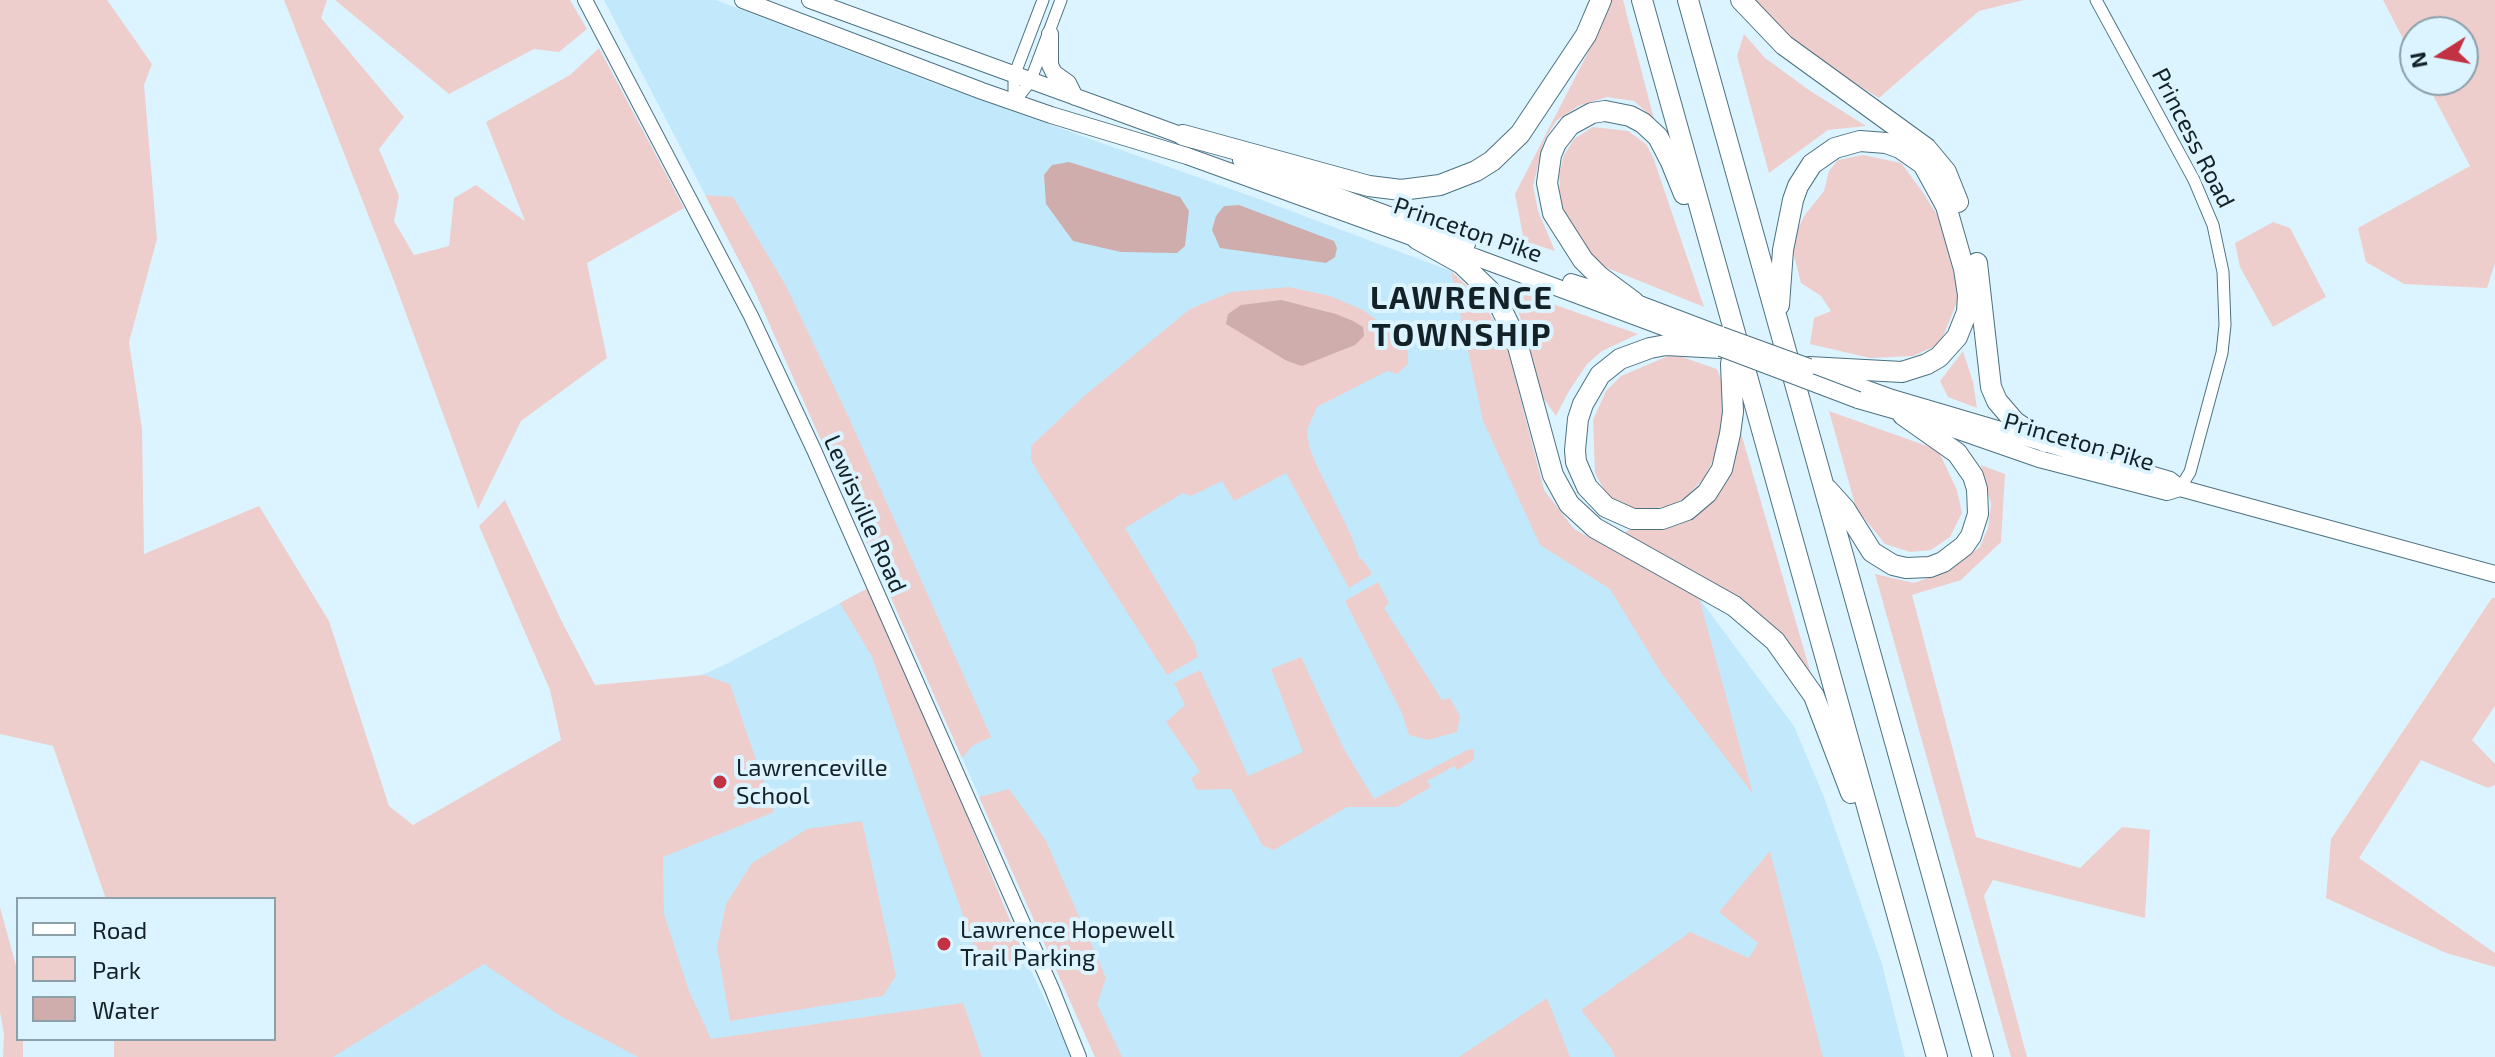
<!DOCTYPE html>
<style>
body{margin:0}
#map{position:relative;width:2495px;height:1057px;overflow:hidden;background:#dcf4ff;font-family:"Exo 2",sans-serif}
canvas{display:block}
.legend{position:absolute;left:16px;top:897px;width:260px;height:144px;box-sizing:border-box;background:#dcf4ff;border:2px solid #8ba0a9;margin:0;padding:10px 14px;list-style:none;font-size:24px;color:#122228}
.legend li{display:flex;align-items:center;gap:16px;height:40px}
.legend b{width:40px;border:2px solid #8ba0a9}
.north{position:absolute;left:2399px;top:16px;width:80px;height:80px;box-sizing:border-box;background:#dcf4ff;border:2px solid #8ba0a9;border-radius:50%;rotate:259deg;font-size:22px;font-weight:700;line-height:32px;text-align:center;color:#122228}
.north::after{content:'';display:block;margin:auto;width:28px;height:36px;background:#c23242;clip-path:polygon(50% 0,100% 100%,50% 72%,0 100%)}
</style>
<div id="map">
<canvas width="2495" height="1057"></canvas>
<ul class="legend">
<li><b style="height:10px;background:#fff"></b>Road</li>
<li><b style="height:22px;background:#eececd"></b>Park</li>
<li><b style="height:22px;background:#cfadac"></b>Water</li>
</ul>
<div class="north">N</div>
</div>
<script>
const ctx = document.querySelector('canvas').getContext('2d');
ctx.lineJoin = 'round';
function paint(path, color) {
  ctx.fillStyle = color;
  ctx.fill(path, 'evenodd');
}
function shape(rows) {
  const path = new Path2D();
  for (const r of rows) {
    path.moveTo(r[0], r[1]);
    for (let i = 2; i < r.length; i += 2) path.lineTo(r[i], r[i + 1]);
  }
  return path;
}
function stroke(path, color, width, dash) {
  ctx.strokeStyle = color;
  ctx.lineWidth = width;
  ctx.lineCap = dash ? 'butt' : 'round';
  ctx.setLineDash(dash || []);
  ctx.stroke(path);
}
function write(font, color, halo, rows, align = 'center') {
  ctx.font = font + ' "Exo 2",sans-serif';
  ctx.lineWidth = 8;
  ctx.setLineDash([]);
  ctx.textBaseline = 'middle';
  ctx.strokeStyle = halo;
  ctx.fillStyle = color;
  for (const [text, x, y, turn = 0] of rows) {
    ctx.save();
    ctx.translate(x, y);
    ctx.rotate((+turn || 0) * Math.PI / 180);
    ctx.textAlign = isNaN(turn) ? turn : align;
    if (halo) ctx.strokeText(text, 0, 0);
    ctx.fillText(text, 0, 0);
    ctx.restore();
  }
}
paint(shape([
 [604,0,716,0,936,84,1259,199,1451,271,1482,300,1506,343,1544,490,1574,529,1699,598,1794,726,1824,797,1882,964,1905,1057,1095,1057,753,287],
 [872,586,1028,964,1072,1057,176,1057,274,1039,561,740,728,663]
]), '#c2e9fb');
paint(shape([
 [0,0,107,0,152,64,144,85,157,239,129,342,142,429,144,554,259,506,329,621,389,806,413,825,561,740,550,690,479,526,505,500,561,620,595,685,704,675,730,684,774,812,663,857,664,914,689,991,711,1039,963,1003,982,1057,638,1057,562,1017,484,964,333,1057,114,1057,114,1039,274,1039,274,899,106,899,53,746,0,734],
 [284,0,327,0,321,18,404,117,379,149,399,196,394,221,414,255,449,246,454,198,476,185,525,221,486,122,570,75,599,48,684,208,587,263,607,358,521,421,478,509,394,281],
 [335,0,570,0,587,29,559,52,534,49,449,94],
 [1611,0,1623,0,1654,119,1634,101,1607,97,1578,106,1556,121,1544,141,1533,186,1538,211,1555,251,1524,241,1515,194,1598,33],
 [1755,0,2024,0,1979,11,1879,98,1832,69,1788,35],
 [2383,0,2495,0,2495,263,2487,288,2404,284,2366,262,2358,228,2470,166,2425,80,2463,80,2463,32,2415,32,2415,62],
 [1744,34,1765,58,1809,90,1866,126,1828,130,1769,173,1737,56],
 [1593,127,1628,131,1646,144,1653,157,1704,307,1600,265,1578,240,1561,207,1559,174,1564,155,1574,139],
 [1863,155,1901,163,1922,191,1941,221,1959,297,1940,344,1913,356,1870,358,1810,344,1814,318,1831,311,1821,296,1801,283,1791,244,1804,216,1824,191,1829,171,1838,160],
 [705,195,733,197,786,286,849,418,991,737,972,746,962,758,753,287],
 [2273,222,2290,228,2326,297,2273,327,2240,267,2235,243],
 [1451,271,1482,300,1506,343,1544,490,1574,529,1699,598,1753,794,1662,674,1610,589,1540,545,1483,421],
 [1289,287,1330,296,1363,310,1402,339,1408,353,1408,364,1397,374,1387,371,1317,407,1307,430,1309,446,1316,464,1351,535,1359,557,1366,564,1372,574,1349,588,1286,473,1234,501,1222,481,1191,496,1183,493,1125,528,1195,645,1198,657,1167,675,1040,476,1031,460,1031,446,1083,397,1190,309,1231,292],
 [1510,289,1638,334,1602,351,1587,364,1569,391,1556,416,1539,392,1526,334],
 [1963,351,1973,382,1977,408,1948,397,1940,381],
 [1673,354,1717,369,1727,396,1715,455,1705,477,1687,496,1673,505,1641,511,1624,507,1607,495,1595,473,1593,420,1606,391,1621,376],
 [1829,411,1938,450,1957,490,1962,513,1950,537,1931,550,1910,552,1885,544,1856,508],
 [1741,433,1811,674,1761,615,1624,533,1632,528,1655,530,1679,525,1701,512,1717,495,1728,476],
 [1981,465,2005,474,2001,542,1961,580,1912,595,1976,837,2080,868,2122,827,2150,830,2145,918,1993,880,1984,896,2027,1057,2011,1057,1875,574,1914,583,1947,571,1980,547,1988,528,1991,504],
 [1378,582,1389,603,1384,608,1442,700,1450,698,1460,716,1457,732,1428,740,1409,735,1402,713,1345,601],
 [872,586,1028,964,978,958,872,657,840,603],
 [2492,598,2495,598,2495,706,2472,740,2495,764,2495,785,2488,788,2421,760,2359,858,2495,953,2495,967,2446,953,2326,898,2331,839],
 [1301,657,1344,749,1374,799,1467,750,1474,749,1474,760,1457,770,1454,766,1427,781,1431,787,1397,807,1347,807,1274,850,1263,846,1231,789,1197,790,1191,778,1200,772,1166,722,1185,705,1174,683,1200,670,1248,776,1303,752,1271,669],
 [1009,789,1046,841,1106,978,1097,1004,1122,1057,1095,1057,979,797],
 [862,821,896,976,883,996,730,1021,717,947,726,904,752,863,807,829],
 [1770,851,1823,1057,1615,1057,1611,1048,1581,1010,1690,932,1749,958,1758,943,1719,912],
 [0,907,18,973,18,1039,23,1039,23,1057,3,1057,4,1034,0,1012],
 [1547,998,1570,1057,1459,1057]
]), '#eececd');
paint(shape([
 [1069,162,1180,197,1189,211,1185,246,1177,253,1121,252,1073,241,1046,204,1044,175,1052,165],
 [1239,205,1334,241,1337,248,1335,257,1326,263,1220,248,1212,230,1216,216,1224,206],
 [1281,300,1336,314,1353,321,1363,327,1364,336,1355,345,1302,366,1287,361,1226,324,1228,314,1241,305]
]), '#cfadac');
const minor = shape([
 [2096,0,2194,180,2213,225,2223,272,2225,325,2222,353,2190,472,2180,488],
 [1014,102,1030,82,1061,0],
 [1014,102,1014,76,1043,0]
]);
const tertiary = shape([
 [585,0,751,316,814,450,1052,989,1079,1057]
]);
const secondary = shape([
 [743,0,982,91,1051,115,1187,156,1417,239,1475,257,1706,343],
 [810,0,1194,140],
 [1050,34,1050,65,1054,73,1068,83,1075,97],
 [1241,160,1467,244],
 [1571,282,1634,302,1721,335],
 [1820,372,1892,398,2170,480,2180,488,2495,574],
 [1858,400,1921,418,2039,459,2167,492,2180,488]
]);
const motorway = shape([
 [1642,0,1937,1057],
 [1688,0,1983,1057],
 [1741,0,1784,45,1926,148,1946,172,1958,202],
 [1183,135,1369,186,1401,190,1440,185,1476,171,1492,161,1520,134,1586,35,1601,0],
 [1417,239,1462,264,1489,290,1500,306,1516,339,1553,475,1569,504,1595,528,1734,606,1775,641,1814,696,1851,793],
 [1977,263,1991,387,1997,401,2015,422,2045,442],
 [1634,302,1599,276,1583,260,1553,213,1547,183,1551,155,1556,143,1570,125,1592,113,1605,111,1630,116,1643,123,1658,137,1671,162,1684,194],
 [1779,305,1783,250,1793,200,1798,186,1812,164,1835,148,1860,141,1886,143,1900,148,1923,164,1946,206,1964,269,1968,295,1967,312,1957,337,1939,357,1927,364,1902,372,1809,367],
 [1721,348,1666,345,1650,348,1620,359,1600,375,1583,404,1578,419,1575,450,1576,462,1587,487,1606,507,1633,519,1662,519,1687,510,1707,493,1722,469,1730,434,1733,412,1731,364,1735,344],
 [1827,489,1845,509,1872,552,1893,565,1906,568,1930,567,1943,562,1964,546,1971,536,1978,514,1977,489,1973,476,1957,453,1903,415]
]);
stroke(minor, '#4c7181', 13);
stroke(tertiary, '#4c7181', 16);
stroke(secondary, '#4c7181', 18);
stroke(motorway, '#4c7181', 22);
stroke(minor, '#fff', 11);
stroke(tertiary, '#fff', 14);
stroke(secondary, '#fff', 16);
stroke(motorway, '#fff', 20);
const secondaryBridge = shape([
 [1721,335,1809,367],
 [1721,348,1858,400]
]);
stroke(secondaryBridge, '#4c7181', 18, []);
stroke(secondaryBridge, '#fff', 16);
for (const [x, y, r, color] of [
 [720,782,8,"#c23242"],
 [944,944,8,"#c23242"]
]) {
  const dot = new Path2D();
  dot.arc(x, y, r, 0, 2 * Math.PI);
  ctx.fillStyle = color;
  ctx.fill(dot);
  stroke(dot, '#dcf4ff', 3);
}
write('24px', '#122228', '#dcf4ff', [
 ["Princess Road",2193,138,63],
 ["Princeton Pike",1468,230,19],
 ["Princeton Pike",2079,442,16],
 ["Lewisville Road",865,514,66]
]);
write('24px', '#122228', '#dcf4ff', [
 ["Lawrenceville",736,768],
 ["School",736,796],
 ["Lawrence Hopewell",960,930],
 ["Trail Parking",960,958]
], 'left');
ctx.letterSpacing = '2px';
write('bold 32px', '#122228', '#dcf4ff', [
 ["LAWRENCE",1462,298],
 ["TOWNSHIP",1462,335]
]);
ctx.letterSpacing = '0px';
</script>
